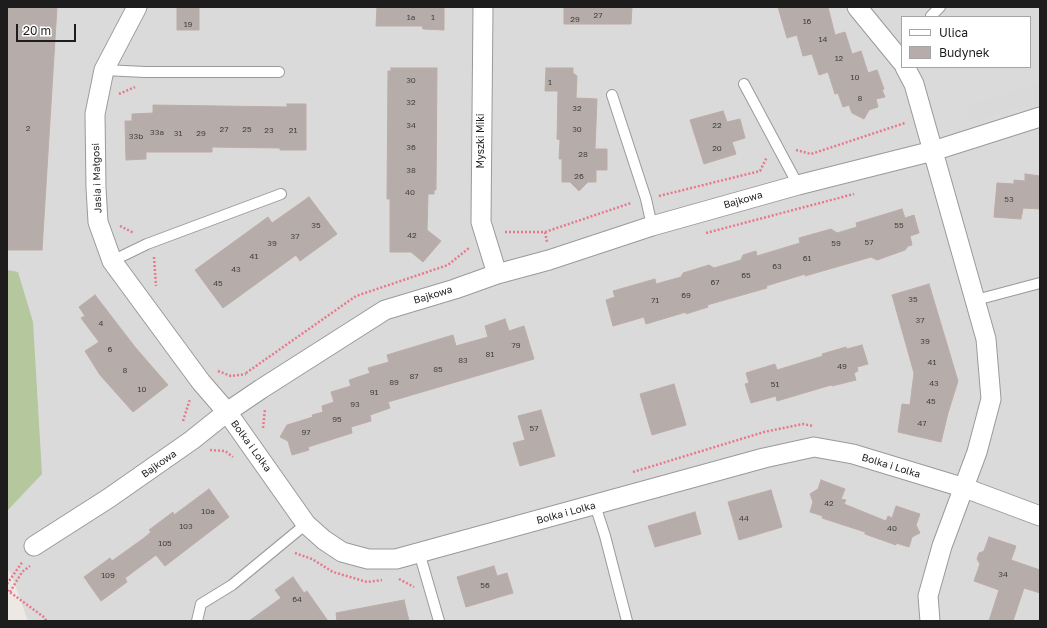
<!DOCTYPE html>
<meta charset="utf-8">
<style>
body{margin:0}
#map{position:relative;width:1047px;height:628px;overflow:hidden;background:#ede8e4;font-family:"Golos Text",sans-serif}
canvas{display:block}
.frame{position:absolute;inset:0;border:8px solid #1d1d1d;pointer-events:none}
.legend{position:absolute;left:901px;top:16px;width:130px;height:52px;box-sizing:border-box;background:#fff;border:1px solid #a5a5a5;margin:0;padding:5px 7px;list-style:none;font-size:12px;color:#1d1d1d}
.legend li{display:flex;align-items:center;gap:8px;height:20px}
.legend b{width:20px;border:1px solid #a5a5a5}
.scale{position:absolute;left:16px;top:24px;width:60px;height:18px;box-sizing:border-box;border:2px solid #1d1d1d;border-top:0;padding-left:5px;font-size:12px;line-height:14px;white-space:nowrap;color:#1d1d1d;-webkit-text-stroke:3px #fff;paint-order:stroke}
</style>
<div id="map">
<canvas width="1047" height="628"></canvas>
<div class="frame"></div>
<ul class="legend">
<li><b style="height:5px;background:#fff"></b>Ulica</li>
<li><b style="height:11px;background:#b6adaa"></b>Budynek</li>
</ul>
<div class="scale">20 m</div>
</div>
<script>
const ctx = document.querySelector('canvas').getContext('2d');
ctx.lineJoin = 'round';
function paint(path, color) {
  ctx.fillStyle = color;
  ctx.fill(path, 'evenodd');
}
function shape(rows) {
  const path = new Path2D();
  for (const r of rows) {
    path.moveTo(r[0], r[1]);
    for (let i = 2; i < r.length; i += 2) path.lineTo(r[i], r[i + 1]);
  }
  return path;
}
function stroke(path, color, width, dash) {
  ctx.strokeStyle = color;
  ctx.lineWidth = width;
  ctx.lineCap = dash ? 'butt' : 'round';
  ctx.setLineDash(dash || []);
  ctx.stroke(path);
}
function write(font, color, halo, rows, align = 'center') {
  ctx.font = font + ' "Golos Text",sans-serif';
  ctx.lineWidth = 3;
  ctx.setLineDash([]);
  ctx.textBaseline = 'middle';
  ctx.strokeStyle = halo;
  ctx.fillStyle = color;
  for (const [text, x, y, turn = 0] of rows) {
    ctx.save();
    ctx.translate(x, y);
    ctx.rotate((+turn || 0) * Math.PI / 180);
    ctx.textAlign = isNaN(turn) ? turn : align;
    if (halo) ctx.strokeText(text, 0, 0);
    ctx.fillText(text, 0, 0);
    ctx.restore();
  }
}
paint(shape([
 [7,7,1040,7,1040,621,28,621,10,571,7,570],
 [902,17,1030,17,1030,67,902,67]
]), '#dbdada');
paint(shape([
 [7,270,18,272,33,322,42,474,7,511]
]), '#b4c79d');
paint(shape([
 [1040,84,1040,102,970,122,967,106]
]), '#d9d9d9');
const building = shape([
 [7,7,57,7,42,250,7,250,7,7],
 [177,7,199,7,199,30,177,30,177,7],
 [377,7,444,7,444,30,423,29,422,26,376,26,377,7],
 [564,7,632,7,631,24,564,24,564,7],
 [778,7,828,7,835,35,845,32,852,54,861,51,868,73,877,70,884,89,882,90,885,97,876,99,878,107,869,110,864,119,852,113,849,105,843,107,838,93,835,94,828,72,819,75,812,54,803,56,797,35,787,38,778,7],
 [391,68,437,68,436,190,434,190,434,194,428,194,427,230,441,241,423,262,411,252,390,252,390,199,387,199,388,71,391,71,391,68],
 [546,68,573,68,573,73,577,76,576,98,597,99,595,149,607,149,607,170,596,170,596,182,588,182,579,191,570,182,562,182,562,159,559,159,560,140,557,139,558,91,545,91,546,68],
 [287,104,306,104,306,150,280,150,280,148,212,147,212,152,146,152,146,159,126,160,125,121,132,121,132,114,153,113,153,105,287,107,287,104],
 [723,111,727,122,740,119,745,138,732,142,736,154,704,164,690,120,723,111],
 [1025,174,1040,176,1040,209,1023,208,1021,219,994,217,997,183,1014,184,1014,180,1025,181,1025,174],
 [309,197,337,234,300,261,296,255,223,308,195,270,268,217,272,223,309,197],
 [902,209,905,218,914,215,919,233,910,236,912,245,908,246,905,250,877,260,871,257,805,276,805,274,766,286,767,288,707,305,708,307,686,314,686,312,646,324,644,317,613,326,606,300,615,297,613,291,655,279,656,284,681,277,683,273,709,265,714,268,741,260,743,255,756,251,757,256,800,243,799,238,831,229,837,233,857,227,856,223,902,209],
 [929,284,958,381,948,413,941,442,898,432,902,404,910,405,914,373,892,295,929,284],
 [95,295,135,347,168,385,133,412,100,375,85,351,99,342,81,318,85,316,79,307,95,295],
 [505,319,509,331,524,326,534,359,388,402,390,408,370,415,371,421,351,427,352,433,308,447,309,450,292,455,288,441,280,437,287,425,313,417,312,415,323,412,322,406,334,402,331,392,351,386,349,380,370,373,368,368,389,362,387,355,453,335,456,346,488,337,485,326,505,319],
 [862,345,868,364,857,367,858,371,854,373,856,380,832,386,831,385,777,401,776,396,751,403,745,384,749,383,746,373,775,364,777,370,823,356,822,354,846,347,847,349,862,345],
 [674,384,686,425,652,435,640,394,674,384],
 [541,410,555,456,520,466,513,443,525,440,518,416,541,410],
 [821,480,845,489,841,499,846,500,844,504,886,521,888,516,892,518,896,506,920,514,916,525,920,533,912,537,909,547,896,543,896,545,865,534,865,532,822,518,823,516,810,512,813,502,810,494,818,489,821,480],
 [209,489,229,517,165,566,156,555,125,578,127,582,101,601,84,577,110,558,112,561,144,538,151,532,149,530,173,512,174,515,209,489],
 [771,490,782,527,739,540,728,502,771,490],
 [695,512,701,534,655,547,648,526,695,512],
 [989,537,1016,546,1011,560,1040,570,1040,593,1024,588,1013,621,989,621,999,590,974,581,980,564,977,559,979,553,984,551,989,537],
 [494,566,497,576,507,573,513,593,466,607,457,577,494,566],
 [293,577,304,593,307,591,328,621,249,621,281,598,275,590,293,577],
 [404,600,409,621,337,621,336,613,404,600]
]);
paint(building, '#b6adaa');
stroke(building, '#bdaca8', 1);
const service = shape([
 [931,16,940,7],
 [104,70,145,72,279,72],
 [744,84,798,185],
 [612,95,646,199,652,226],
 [112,261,147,244,281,194],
 [976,300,1040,283],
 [595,505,605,536,627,621],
 [419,552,439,621],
 [197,621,201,604,232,585,306,524]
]);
const minor = shape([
 [137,7,104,70,95,114,96,188,98,222,112,261,201,382,227,412,306,524,324,540,342,552,368,559,396,559,764,458,814,447,853,454,965,488,1040,516],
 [483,7,481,222,497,274],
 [857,7,902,62],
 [905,67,914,84,986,339,991,399,977,452,942,546,928,596,930,621],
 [34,546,109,498,192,440,227,412,261,389,385,310,455,289,497,274,549,260,652,226,798,185,933,151,1040,117]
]);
stroke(service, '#9a9a9a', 12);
stroke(minor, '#9a9a9a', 21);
stroke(shape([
 [119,94,135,87],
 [796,150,811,154,905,123],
 [659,196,760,171,767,157],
 [120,226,134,233],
 [505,232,545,232,631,203],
 [545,232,547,242],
 [706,233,854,194],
 [154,257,156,286],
 [218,371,231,376,246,374],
 [246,373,356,296,448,265,469,248],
 [183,421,190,399],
 [263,428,265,409],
 [210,450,225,451,233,457],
 [633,472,764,432,803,424,813,426],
 [295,553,312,559,333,572,367,582,382,580],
 [399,579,414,587],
 [7,584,23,561],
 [7,590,45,618,46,621],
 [10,592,22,572,30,566]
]), '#e8798a', 2.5, [2, 2]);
stroke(service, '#fff', 10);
stroke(minor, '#fff', 19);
write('8px', '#434140', null, [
 ["27",598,15],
 ["1a",411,17],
 ["1",433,17],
 ["29",575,19],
 ["16",807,21],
 ["19",188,24],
 ["14",823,39],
 ["12",839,58],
 ["10",855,77],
 ["30",411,80],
 ["1",550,82],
 ["8",860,98],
 ["32",411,102],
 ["32",577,108],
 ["34",411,125],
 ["22",717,125],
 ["2",28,128],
 ["27",224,129],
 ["25",247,129],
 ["30",577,129],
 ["23",269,130],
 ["21",293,130],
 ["33a",157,132],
 ["31",178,133],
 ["29",201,133],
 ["33b",136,136],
 ["36",411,147],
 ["20",717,148],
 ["28",583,154],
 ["38",411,170],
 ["26",579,176],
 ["40",410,192],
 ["53",1009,199],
 ["35",316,225],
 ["55",899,225],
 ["42",412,235],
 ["37",295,236],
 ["57",869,242],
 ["39",272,243],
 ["59",836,243],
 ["41",254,256],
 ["61",807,258],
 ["63",777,266],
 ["43",236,269],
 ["65",746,275],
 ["67",715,282],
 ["45",218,283],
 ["69",686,295],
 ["35",913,299],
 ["71",655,300],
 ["37",920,320],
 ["4",101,323],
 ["39",925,341],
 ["79",516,345],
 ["6",110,349],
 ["81",490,354],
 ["83",463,360],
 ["41",932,362],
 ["49",842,366],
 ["85",438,369],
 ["8",125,370],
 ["87",414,376],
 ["89",394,382],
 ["43",934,383],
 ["51",775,384],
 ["10",142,389],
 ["91",374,392],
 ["45",931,401],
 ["93",355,404],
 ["95",337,419],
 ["47",922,423],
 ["57",534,428],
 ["97",306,432],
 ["42",829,503],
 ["10a",208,511],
 ["44",744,518],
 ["103",186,526],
 ["40",892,528],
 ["105",165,543],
 ["34",1003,574],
 ["109",108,575],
 ["56",485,585],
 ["64",297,599]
]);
write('10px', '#1d1d1d', '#fff', [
 ["Myszki Miki",481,141,-90],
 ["Jasia i Małgosi",97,178,-92],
 ["Bajkowa",743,200,-16],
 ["Bajkowa",433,295,-17],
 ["Bolka i Lolka",251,446,54],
 ["Bajkowa",159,464,-35],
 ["Bolka i Lolka",891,466,17],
 ["Bolka i Lolka",566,513,-15]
]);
</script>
